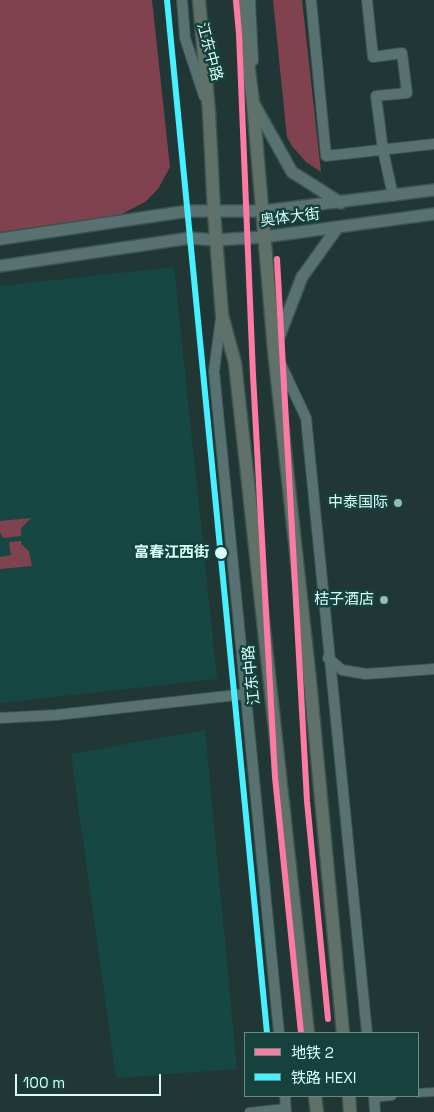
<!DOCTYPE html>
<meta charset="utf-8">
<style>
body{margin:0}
#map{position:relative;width:434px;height:1112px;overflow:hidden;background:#203735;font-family:"Space Grotesk","Noto Sans SC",sans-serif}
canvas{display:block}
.legend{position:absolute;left:244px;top:1032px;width:175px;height:65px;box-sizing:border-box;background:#16413d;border:1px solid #648d88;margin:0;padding:6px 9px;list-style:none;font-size:15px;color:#d8fef9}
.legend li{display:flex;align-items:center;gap:10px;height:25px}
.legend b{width:25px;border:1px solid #648d88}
.scale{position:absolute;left:15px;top:1074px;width:146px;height:22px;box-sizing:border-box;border:2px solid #d8fef9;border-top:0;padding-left:6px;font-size:15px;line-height:18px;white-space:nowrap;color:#d8fef9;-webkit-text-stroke:4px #16413d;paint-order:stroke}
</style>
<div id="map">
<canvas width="434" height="1112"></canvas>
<ul class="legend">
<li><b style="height:6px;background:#fc7aa3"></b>地铁 2</li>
<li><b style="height:6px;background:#46f0ff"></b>铁路 HEXI</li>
</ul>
<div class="scale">100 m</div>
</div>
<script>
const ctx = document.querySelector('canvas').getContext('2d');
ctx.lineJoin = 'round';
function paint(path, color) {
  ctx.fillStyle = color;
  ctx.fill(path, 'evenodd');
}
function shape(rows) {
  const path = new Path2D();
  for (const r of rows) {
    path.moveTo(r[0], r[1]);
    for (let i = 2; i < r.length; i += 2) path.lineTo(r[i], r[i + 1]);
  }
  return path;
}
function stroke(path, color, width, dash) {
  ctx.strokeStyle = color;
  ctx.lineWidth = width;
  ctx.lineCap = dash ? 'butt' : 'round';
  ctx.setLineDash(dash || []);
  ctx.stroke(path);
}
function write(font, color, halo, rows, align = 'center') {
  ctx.font = font + ' "Space Grotesk","Noto Sans SC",sans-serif';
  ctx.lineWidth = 5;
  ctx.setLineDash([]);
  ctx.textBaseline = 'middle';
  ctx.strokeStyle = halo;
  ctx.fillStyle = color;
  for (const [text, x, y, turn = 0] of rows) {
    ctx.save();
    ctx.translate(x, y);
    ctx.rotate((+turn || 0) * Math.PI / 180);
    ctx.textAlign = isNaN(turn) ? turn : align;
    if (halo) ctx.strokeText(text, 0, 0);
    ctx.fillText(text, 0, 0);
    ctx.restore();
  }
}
paint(shape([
 [174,267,217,679,0,703,0,286],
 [205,730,237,1069,116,1078,71,754]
]), '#174743');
paint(shape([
 [0,0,152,0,170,167,158,189,145,202,120,215,0,232],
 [273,0,302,0,321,172,306,162,292,146,287,137],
 [31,518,21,528,21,536,3,538,0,532,0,521],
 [21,541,21,544,29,551,32,566,0,569,0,557,11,555,9,542]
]), '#814250');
const minor = shape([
 [418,1093,434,1092],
 [374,1098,392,1096],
 [249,1112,286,1108]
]);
const tertiary = shape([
 [182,0,185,38,204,96],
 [250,0,253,61],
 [311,0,326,156,434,144],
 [367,0,373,57,402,53,407,93,376,96,383,150,393,196],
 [221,318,214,371,279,1033],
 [277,356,306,418,367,1033],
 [328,658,342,670,366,674,434,669],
 [0,718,56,715,246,694],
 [285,1096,286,1112],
 [374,1096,375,1112]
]);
const secondary = shape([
 [254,104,292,172,341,203],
 [0,239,188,211,263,211,434,190],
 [0,266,190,238,215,240,264,237,434,214],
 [274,350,302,277,338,227]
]);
const primary = shape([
 [199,0,209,112,214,212,222,315,235,363,308,1033],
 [240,0,253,102,274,350,310,681,343,1033],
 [315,1096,317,1112],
 [349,1096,350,1112]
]);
stroke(minor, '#3f5451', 10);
stroke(tertiary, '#3f5451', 12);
stroke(secondary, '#3f5451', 14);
stroke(primary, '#3f5451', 15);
stroke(minor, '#577270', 8);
stroke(tertiary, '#577270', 10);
stroke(secondary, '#577270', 11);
stroke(primary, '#607169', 12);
stroke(shape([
 [167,0,267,1033]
]), '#46f0ff', 6);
stroke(shape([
 [236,0,239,34,253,375,275,777,301,1033],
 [277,259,307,801,328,1019]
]), '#fc7aa3', 6);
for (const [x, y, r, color] of [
 [398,503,5,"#98b8b4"],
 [221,553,7,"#d8fef9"],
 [384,600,5,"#98b8b4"]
]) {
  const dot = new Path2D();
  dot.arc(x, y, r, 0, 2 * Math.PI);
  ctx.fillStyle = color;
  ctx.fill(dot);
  stroke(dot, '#16413d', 2);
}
write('15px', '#d8fef9', '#16413d', [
 ["江东中路",209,52,75],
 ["奥体大街",290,218,-7],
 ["江东中路",252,675,-96]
]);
write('15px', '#d8fef9', '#16413d', [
 ["中泰国际",388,503],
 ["桔子酒店",374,600]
], 'right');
write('bold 15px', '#d8fef9', '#16413d', [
 ["富春江西街",209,553]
], 'right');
</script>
